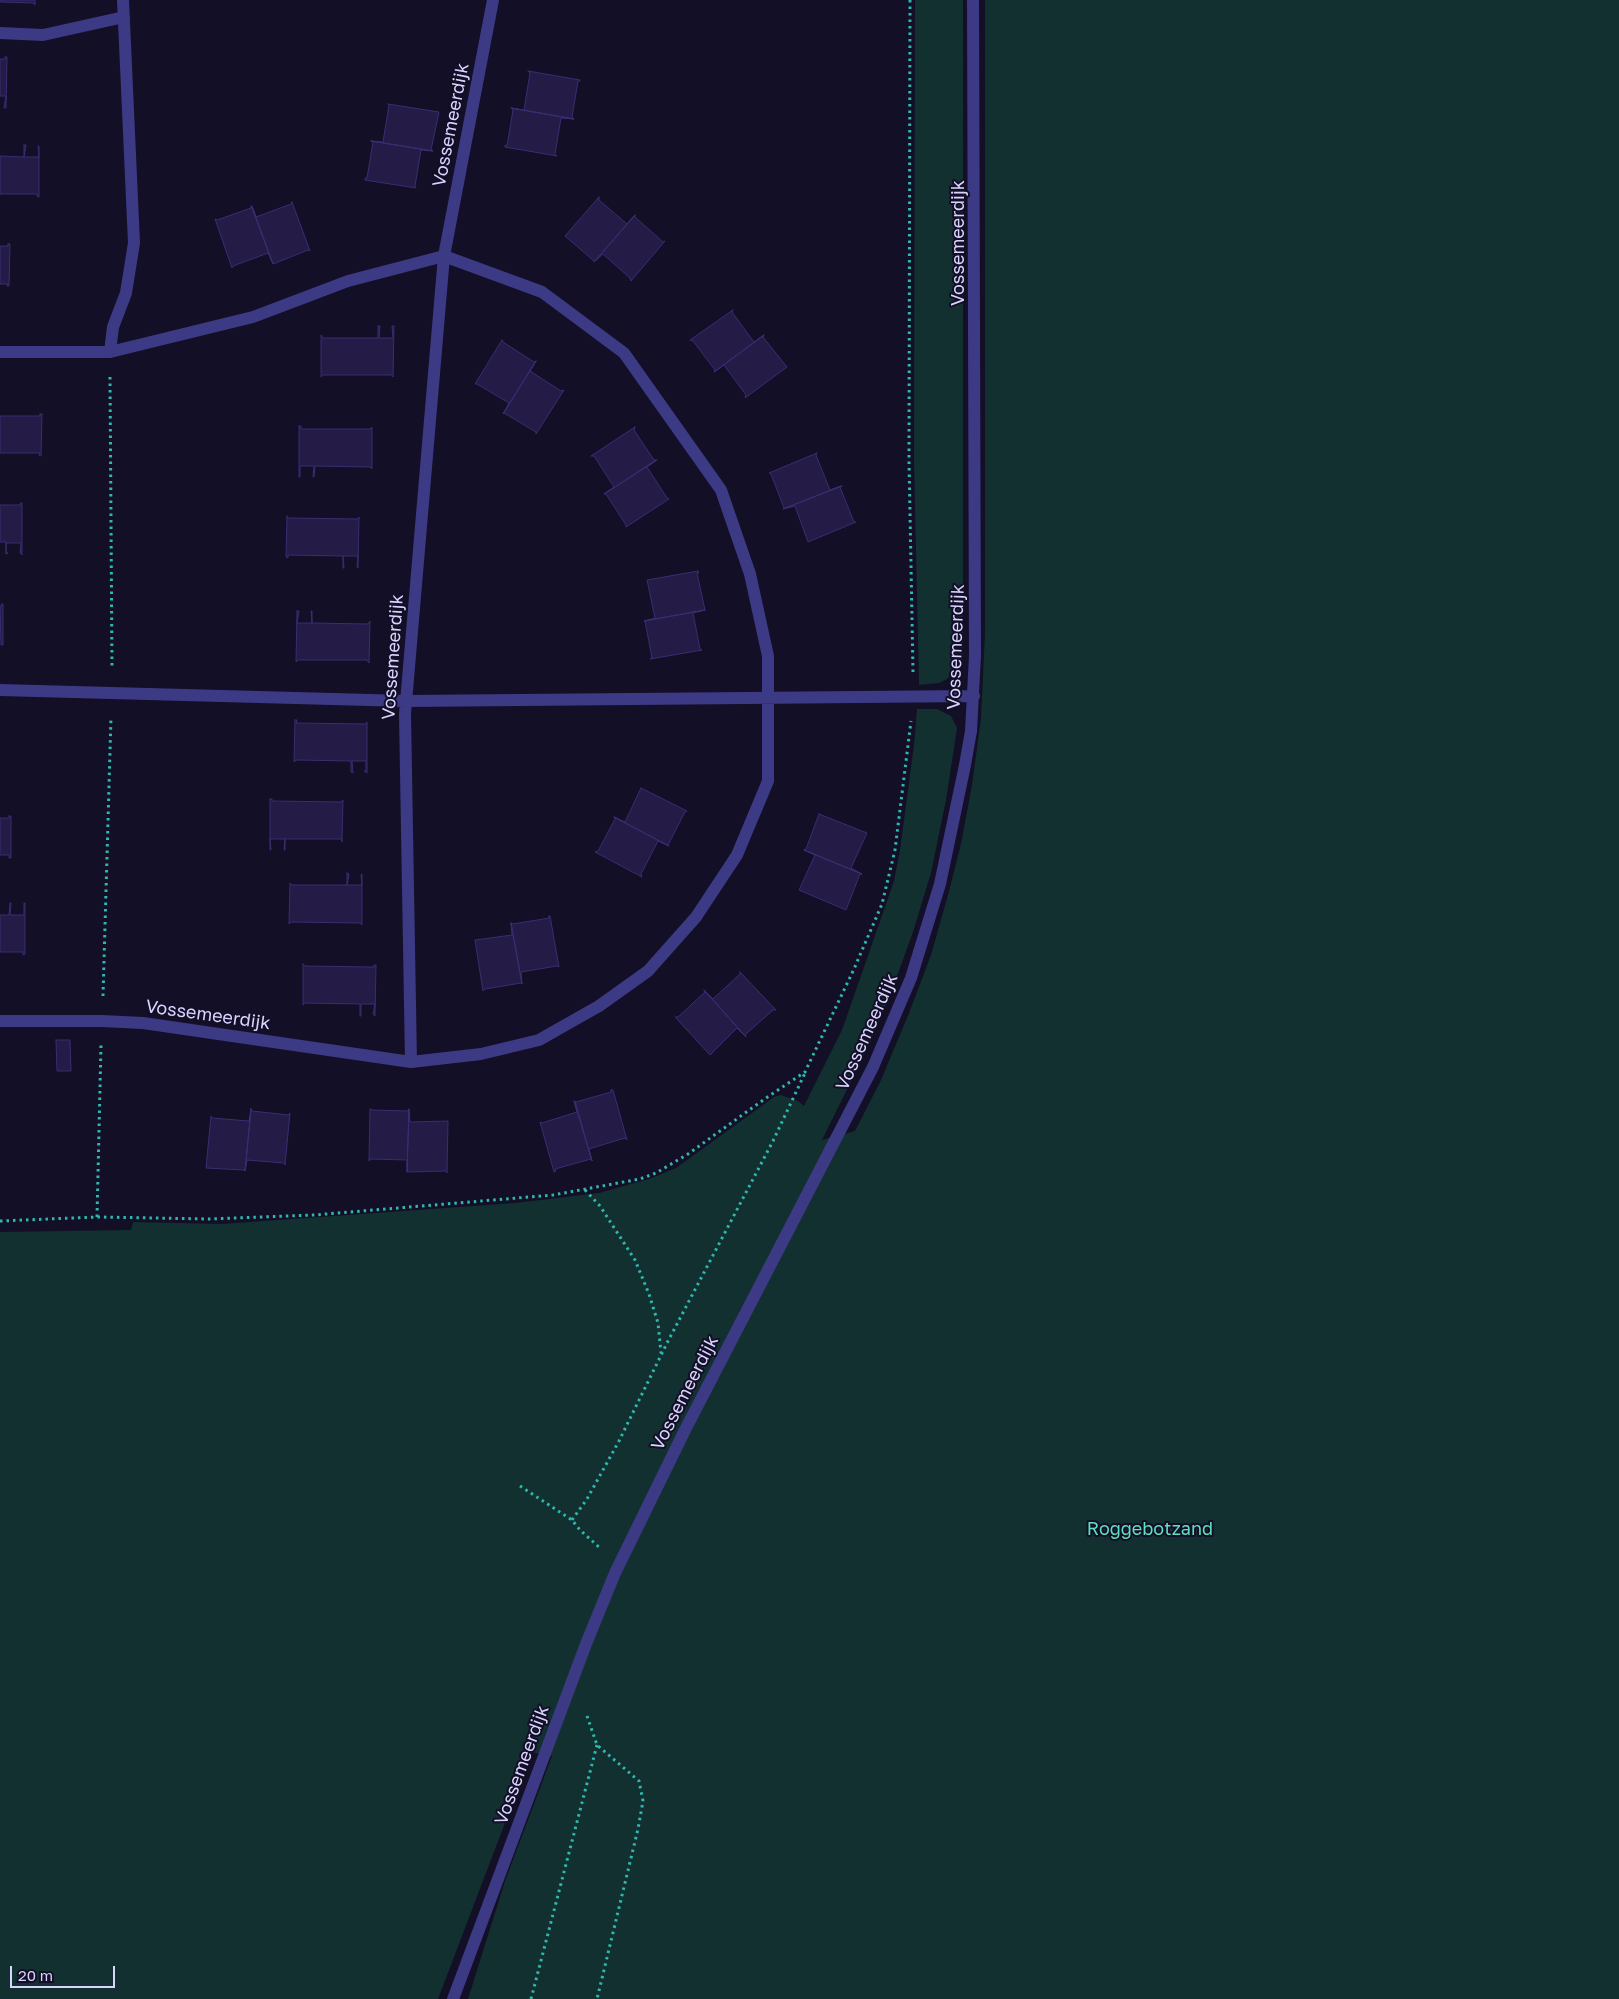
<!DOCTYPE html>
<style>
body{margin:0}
#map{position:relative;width:1619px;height:1999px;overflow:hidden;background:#130f26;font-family:"Golos Text",sans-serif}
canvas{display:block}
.scale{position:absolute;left:10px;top:1966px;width:105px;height:22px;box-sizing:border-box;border:2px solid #d9d4ff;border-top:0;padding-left:6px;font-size:15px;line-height:18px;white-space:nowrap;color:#d9d4ff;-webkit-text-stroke:4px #130f26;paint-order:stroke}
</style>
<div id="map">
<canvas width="1619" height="1999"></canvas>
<div class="scale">20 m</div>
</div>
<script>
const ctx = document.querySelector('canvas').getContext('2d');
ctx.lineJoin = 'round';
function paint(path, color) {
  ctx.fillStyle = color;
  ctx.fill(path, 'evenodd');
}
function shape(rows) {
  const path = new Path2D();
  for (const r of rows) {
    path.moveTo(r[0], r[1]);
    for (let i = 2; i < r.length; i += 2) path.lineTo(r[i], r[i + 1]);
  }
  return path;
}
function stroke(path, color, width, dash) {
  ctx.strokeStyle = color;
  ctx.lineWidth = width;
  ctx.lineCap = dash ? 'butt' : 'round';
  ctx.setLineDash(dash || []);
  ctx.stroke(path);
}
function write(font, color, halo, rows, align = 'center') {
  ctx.font = font + ' "Golos Text",sans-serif';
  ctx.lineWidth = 4;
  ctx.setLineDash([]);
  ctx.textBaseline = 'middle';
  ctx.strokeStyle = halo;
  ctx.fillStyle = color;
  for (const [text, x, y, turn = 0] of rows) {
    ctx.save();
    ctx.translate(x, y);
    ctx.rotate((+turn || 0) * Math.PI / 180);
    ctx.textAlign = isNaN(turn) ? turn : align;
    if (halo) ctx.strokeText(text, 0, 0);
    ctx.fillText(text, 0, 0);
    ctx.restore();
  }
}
paint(shape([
 [915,0,963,0,963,658,960,665,947,679,939,683,919,685,914,460],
 [985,0,1619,0,1619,1999,468,1999,505,1881,552,1756,532,1752,438,1999,0,1999,0,1232,131,1230,133,1222,222,1224,515,1203,599,1193,649,1179,676,1168,774,1097,781,1095,798,1101,804,1106,842,1030,894,881,900,850,914,745,917,709,937,709,951,716,957,728,946,800,931,873,913,932,892,990,871,1041,822,1140,855,1131,881,1080,909,1013,931,955,948,895,961,844,972,785,981,718,985,632]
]), '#12302f');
const building = shape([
 [0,0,35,0,35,5,33,3,0,2,0,0],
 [5,57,7,57,6,108,4,108,6,96,0,96,0,59,5,59,5,57],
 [528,71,580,80,580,81,578,81,572,117,574,119,511,108,524,110,530,73,528,71],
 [388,104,439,112,431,150,433,151,371,141,383,142,389,105,388,104],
 [511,108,574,119,561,118,555,154,557,156,505,147,505,145,507,146,513,110,511,108],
 [371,141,433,151,421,150,415,186,416,188,365,180,365,178,367,178,373,142,371,141],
 [24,145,26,145,24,157,39,157,38,146,39,146,39,197,37,196,37,194,0,194,0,156,24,157,24,145],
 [599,197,599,200,627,224,635,215,594,262,594,261,565,236,599,197],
 [292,202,310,251,308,250,273,264,252,206,256,217,291,204,292,202],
 [251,206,273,264,268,253,233,266,232,268,215,219,217,220,251,208,251,206],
 [635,215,635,217,663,242,665,241,631,281,630,278,603,254,594,262,635,215],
 [8,244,10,244,9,286,7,286,8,284,0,284,0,246,8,246,8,244],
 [733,310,732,312,754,342,764,335,714,372,715,370,693,341,690,340,733,310],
 [378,326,380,326,379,338,393,338,392,326,394,326,393,377,392,375,323,375,321,377,321,335,323,338,378,338,378,326],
 [764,335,763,337,787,367,745,398,746,395,724,365,714,372,764,335],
 [502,340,503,342,534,362,536,361,503,414,509,403,477,384,475,384,502,340],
 [536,361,530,371,561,391,564,390,536,434,536,432,504,413,503,414,536,361],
 [40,414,42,414,41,456,39,455,40,453,0,453,0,416,40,416,40,414],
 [299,426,301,426,301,429,370,429,372,427,372,469,370,467,315,466,314,477,313,477,314,466,300,466,300,477,299,477,299,426],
 [635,427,634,430,654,460,656,460,604,494,614,487,594,456,591,456,635,427],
 [817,453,816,455,830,490,841,486,783,509,784,508,771,474,769,473,817,453],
 [657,460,647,467,667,498,669,499,626,527,626,525,606,494,604,494,657,460],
 [842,486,840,487,854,522,856,522,808,542,795,506,783,509,842,486],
 [21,503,22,503,22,555,20,553,21,543,6,543,6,553,8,553,6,554,6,542,0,542,0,505,20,505,21,503],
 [287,516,288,518,358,519,359,517,358,568,357,566,358,556,343,556,344,568,343,568,343,556,288,555,288,558,286,557,287,516],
 [698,571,699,573,697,573,705,610,644,621,655,618,647,580,698,571],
 [2,604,3,604,3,645,1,645,0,606,2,606,2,604],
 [705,610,693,613,700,649,702,650,650,659,652,658,645,621,644,621,705,610],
 [297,611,299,611,297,623,312,623,311,611,312,611,312,623,368,624,370,621,369,663,367,660,298,660,296,662,297,611],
 [295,720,297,720,296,723,366,724,367,722,367,773,364,771,366,771,366,761,352,761,353,773,351,772,351,761,296,760,294,762,295,720],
 [641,788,687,811,685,812,668,845,669,846,614,817,625,822,641,788],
 [270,799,272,799,272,801,341,802,343,800,342,842,341,839,285,839,285,850,284,850,285,839,270,839,271,850,270,850,270,799],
 [819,814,867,833,851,868,862,874,804,850,806,849,819,814],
 [9,816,11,816,11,858,9,858,9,855,0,855,0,818,10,818,9,816],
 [614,817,669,846,658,841,641,874,642,877,595,852,598,851,615,819,614,817],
 [804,850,862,874,860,874,846,910,799,890,815,855,804,850],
 [347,873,349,874,347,885,362,885,361,875,362,874,362,925,360,923,291,922,289,924,290,883,292,885,347,885,347,873],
 [10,903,11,903,10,915,24,915,24,903,25,903,25,954,23,955,23,952,0,952,0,915,9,915,10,903],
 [549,916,550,916,559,967,557,966,521,972,522,984,511,923,513,924,549,918,549,916],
 [511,923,522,984,521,983,485,989,483,991,475,940,512,935,511,923],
 [303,964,305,966,374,967,374,965,376,965,375,1016,373,1014,375,1004,361,1004,361,1016,360,1016,360,1004,305,1003,303,1005,303,964],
 [740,972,776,1010,773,1010,745,1035,746,1037,704,990,713,999,740,974,740,972],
 [704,990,746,1037,737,1028,710,1055,675,1017,678,1017,705,992,704,990],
 [56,1040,70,1040,71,1071,57,1071,56,1040],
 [611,1090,613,1090,627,1140,625,1138,589,1149,592,1161,575,1101,576,1102,611,1092,611,1090],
 [574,1101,592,1161,591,1159,555,1169,556,1171,554,1172,540,1122,542,1123,577,1112,574,1101],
 [251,1109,252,1111,288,1115,290,1113,285,1165,284,1163,247,1160,245,1171,251,1109],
 [251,1109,245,1171,244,1170,206,1168,211,1116,212,1118,249,1121,251,1109],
 [370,1109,372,1110,409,1111,409,1109,407,1172,407,1160,370,1159,369,1161,370,1109],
 [409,1109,410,1122,448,1121,447,1173,446,1171,407,1172,409,1109]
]);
paint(building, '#241b47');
stroke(building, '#3b2d73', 1);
stroke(shape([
 [910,0,909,460,913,672],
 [110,377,112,668],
 [103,996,111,717],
 [585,1190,600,1206,635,1260,649,1294,658,1323,661,1353],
 [97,1217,101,1045],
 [0,1221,97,1217,211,1219,314,1215,553,1195,640,1179,656,1173,688,1154,766,1098,805,1072,854,969,882,904,895,850,911,721],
 [520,1486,572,1520,580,1530,600,1548],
 [572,1520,587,1499,619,1441,667,1343,773,1141,805,1073],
 [587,1716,597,1745,639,1781,643,1801,638,1829,597,1999],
 [531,1999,597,1745]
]), '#2fb8b0', 3, [2.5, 4]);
stroke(shape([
 [0,33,43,35,124,17],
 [0,352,110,352,253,317,348,281,444,256,405,714,411,1062],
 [110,352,113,327,126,293,134,243,123,0],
 [0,690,406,701,974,696],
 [0,1021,102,1021,143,1023,411,1062,481,1054,539,1040,599,1006,648,971,696,917,737,855,768,781,768,656,750,574,721,490,624,353,542,292,444,256,493,0],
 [453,1999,586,1644,615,1573,685,1430,873,1067,911,978,940,884,965,765,971,731,975,656,973,0]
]), '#3d3a85', 12);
write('18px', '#d9d4ff', '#130f26', [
 ["Vossemeerdijk",451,125,-79],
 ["Vossemeerdijk",958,243,-90],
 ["Vossemeerdijk",956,647,-88],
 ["Vossemeerdijk",393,657,-86],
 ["Vossemeerdijk",208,1015,8],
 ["Vossemeerdijk",867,1032,-66],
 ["Vossemeerdijk",685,1393,-63],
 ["Vossemeerdijk",522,1765,-70]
]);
write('18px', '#5fe0c0', '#130f26', [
 ["Roggebotzand",1150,1529]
]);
</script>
